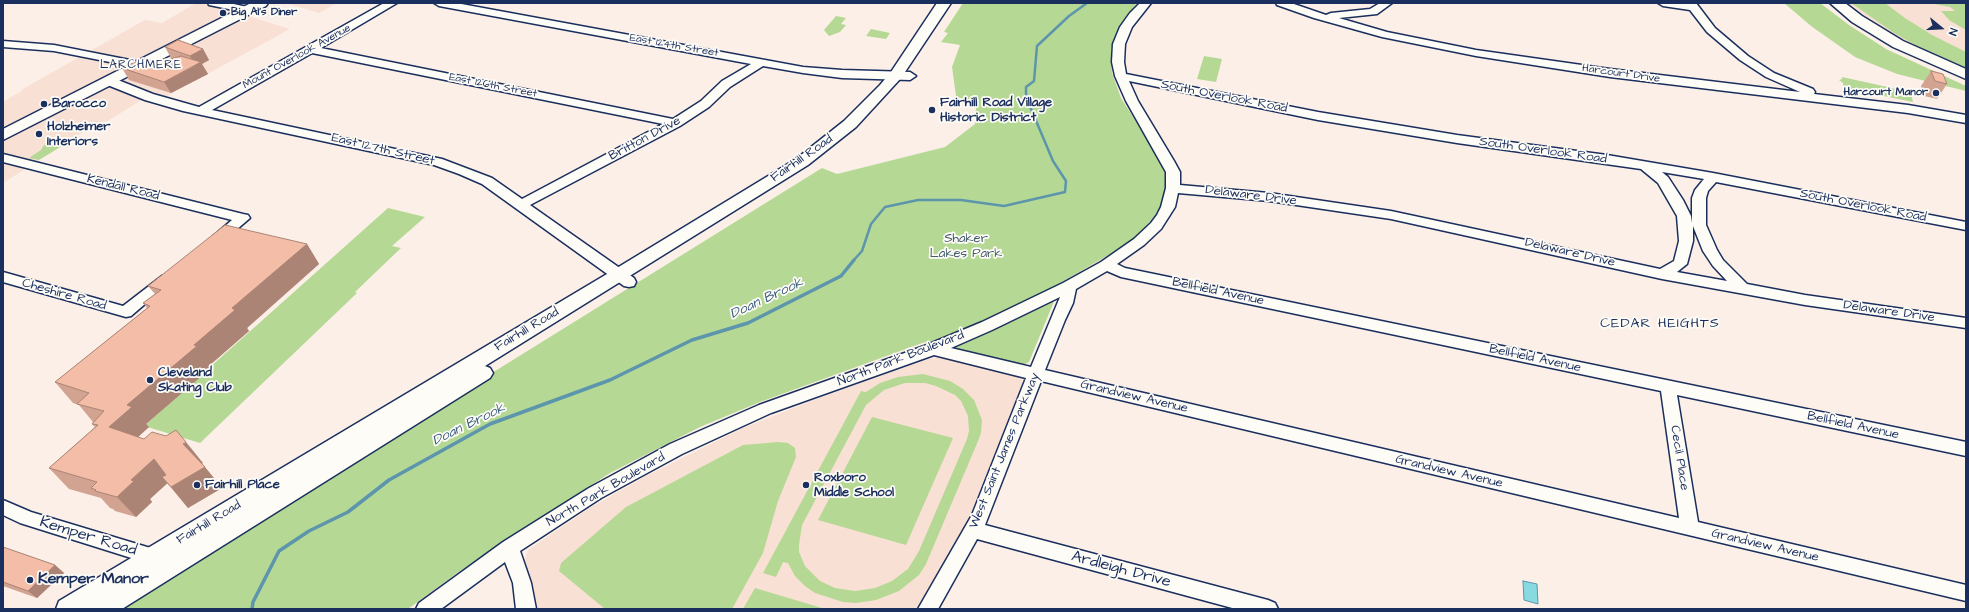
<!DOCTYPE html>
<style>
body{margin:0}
#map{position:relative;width:1969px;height:612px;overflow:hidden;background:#fbefe7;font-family:"Architects Daughter",sans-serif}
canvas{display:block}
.frame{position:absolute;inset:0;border:4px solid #1b2f5e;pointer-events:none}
.north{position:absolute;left:1921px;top:8px;width:40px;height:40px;-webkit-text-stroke:3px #fdfcf7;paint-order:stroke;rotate:108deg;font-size:11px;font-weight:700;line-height:16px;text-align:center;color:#1b2f5e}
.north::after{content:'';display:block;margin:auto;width:14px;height:18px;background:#1b2f5e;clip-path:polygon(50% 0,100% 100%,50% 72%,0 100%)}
</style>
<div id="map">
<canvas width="1969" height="612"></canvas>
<div class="frame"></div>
<div class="north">N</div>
</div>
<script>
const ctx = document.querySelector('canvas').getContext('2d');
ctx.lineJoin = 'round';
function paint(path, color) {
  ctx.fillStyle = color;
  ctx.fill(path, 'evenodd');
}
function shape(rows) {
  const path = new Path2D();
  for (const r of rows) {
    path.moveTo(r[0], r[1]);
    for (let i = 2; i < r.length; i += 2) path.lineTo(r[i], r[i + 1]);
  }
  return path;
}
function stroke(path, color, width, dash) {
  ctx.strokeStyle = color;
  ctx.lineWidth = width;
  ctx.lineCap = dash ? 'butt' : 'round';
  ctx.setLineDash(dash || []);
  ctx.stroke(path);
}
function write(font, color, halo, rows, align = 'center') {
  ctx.font = font + ' "Architects Daughter",sans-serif';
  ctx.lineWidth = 3.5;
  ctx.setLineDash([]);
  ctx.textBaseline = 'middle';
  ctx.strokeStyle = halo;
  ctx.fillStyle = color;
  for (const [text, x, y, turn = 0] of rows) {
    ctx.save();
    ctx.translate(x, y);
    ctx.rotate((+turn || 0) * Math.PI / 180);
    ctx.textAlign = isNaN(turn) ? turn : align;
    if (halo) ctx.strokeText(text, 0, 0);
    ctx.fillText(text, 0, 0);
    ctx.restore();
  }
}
paint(shape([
 [196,3,253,3,3,131,3,102,23,90,21,90,145,20,162,23],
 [286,3,337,3,319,13],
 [1847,3,1966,3,1966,69,1891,34],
 [245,15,290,29,165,97,153,93,93,130,88,129,3,183,3,140],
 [936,358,948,358,1019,376,1022,380,1022,385,965,527,935,579,922,609,536,609,533,588,524,563,528,550,588,509,646,476,743,428,806,403,924,360]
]), '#f9e0d4');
paint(shape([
 [963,3,1137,3,1126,17,1113,42,1111,50,1112,73,1121,98,1151,145,1164,169,1166,181,1163,202,1155,215,1141,233,1124,246,1062,282,1029,362,1021,366,1016,365,925,342,760,402,700,427,610,473,457,573,408,609,112,609,822,168,837,174,945,147,975,124,976,108,956,96,952,67,960,45,941,42,948,33,944,32],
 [1784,3,1820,3,1849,25,1886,49,1966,86,1966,91,1897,74,1855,57,1811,26],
 [1851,3,1885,3,1905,18,1932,35,1966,52,1966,68,1922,49,1894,33],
 [1929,3,1966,3,1966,30,1949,20,1941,11,1955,11,1950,7],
 [836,16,846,18,841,24,846,25,840,32,829,36,824,30],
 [871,29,890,33,886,39,866,36],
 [1204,56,1222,59,1216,82,1197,79],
 [1842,77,1906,91,1911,94,1913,102,1844,88,1843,83,1839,80,1842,79],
 [851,128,855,129,785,181,637,272,634,270],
 [55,142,60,143,62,146,39,160,29,158,41,150,44,145],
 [388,208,425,217,392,246,401,248,355,292,357,293,200,443,144,426],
 [923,374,950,381,963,389,974,400,982,420,981,433,978,441,926,564,919,575,899,591,876,600,856,603,843,602,815,593,805,586,795,576,788,563,783,562,776,577,763,573,861,391,866,392,880,383,898,377],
 [905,383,925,383,936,386,955,395,961,401,968,416,969,431,967,439,919,551,908,569,892,581,875,588,855,591,835,588,820,581,805,566,799,552,799,545,802,525,866,405,884,390],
 [872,417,953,438,906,545,818,520],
 [778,442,788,443,795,448,796,457,778,501,763,553,732,609,605,609,559,571,561,563,626,507,743,445],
 [755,588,822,608,826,609,743,609]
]), '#b5d994');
const water = shape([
 [1523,581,1537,584,1538,604,1524,600,1523,581]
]);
paint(water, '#88d9e0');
stroke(water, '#5c95ac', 1);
stroke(shape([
 [853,261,862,251,871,224,885,207,918,200,961,200,1004,206,1065,192,1066,181,1053,161,1026,97,1026,87,1034,81,1037,46,1069,16,1087,3]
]), '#5c95ac', 2.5);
stroke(shape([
 [252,609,253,602,279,551,309,531,348,512,389,480,490,424,610,380,692,340,748,323,841,276,854,260]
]), '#5c95ac', 3.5);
const minor = shape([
 [208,3,229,3,252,8,253,10,248,13,209,5,208,3],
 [384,3,397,3,321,48,673,119,701,101,722,81,751,64,439,6,434,3,456,3,803,67,842,70,910,72,916,76,910,80,842,78,803,73,763,66,730,87,709,107,680,126,530,205,634,278,636,282,634,286,629,287,624,286,482,184,459,174,434,165,183,111,145,100,105,84,103,81,105,78,113,78,153,94,199,107,384,3],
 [312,53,663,124,522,199,492,178,442,159,212,110,312,53],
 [1140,3,1151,3,1132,27,1125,44,1124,62,1126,74,1318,112,1457,135,1607,155,1713,173,1966,222,1966,230,1716,182,1708,191,1706,198,1706,225,1717,250,1723,260,1747,284,1805,295,1966,318,1966,328,1805,305,1662,279,1391,219,1269,201,1178,193,1175,207,1161,229,1144,245,1117,264,1125,268,1966,442,1966,456,1677,395,1698,522,1966,585,1966,601,1041,381,985,525,1268,600,1275,603,1278,609,1236,609,977,539,938,609,918,609,972,515,1026,378,934,355,771,413,682,454,601,498,520,551,531,583,536,609,516,609,513,583,505,562,441,609,416,609,419,603,503,542,589,488,670,444,759,405,927,345,982,322,1063,283,1101,262,1134,239,1151,223,1157,215,1161,207,1166,188,1166,172,1126,101,1115,76,1112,62,1113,44,1120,27,1130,13,1140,3],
 [1129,81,1318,120,1457,143,1641,169,1658,183,1677,216,1679,241,1674,261,1660,269,1391,211,1269,193,1180,185,1180,172,1174,161,1138,101,1129,81],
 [1662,172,1704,179,1695,190,1692,198,1692,223,1691,216,1683,200,1668,177,1662,172],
 [1693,226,1703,251,1713,266,1727,281,1677,272,1687,264,1693,241,1693,226],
 [1107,271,1121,277,1661,391,1679,518,1045,370,1065,320,1073,303,1076,289,1107,271],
 [1060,297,1031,367,951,348,992,330,1060,297],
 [1276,3,1291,3,1326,15,1331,13,1370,9,1380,3,1392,3,1377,14,1339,18,1387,32,1476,50,1610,69,1800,92,1766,77,1740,60,1707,32,1690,10,1663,6,1658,3,1696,3,1715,28,1748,56,1774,73,1813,89,1815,92,1814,94,1908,105,1966,115,1966,123,1908,113,1610,77,1476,56,1382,37,1314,18,1277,5,1276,3],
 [3,41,54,45,140,62,146,65,140,68,54,51,3,47,3,41],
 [3,154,243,214,248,215,250,218,222,242,217,244,212,242,210,239,232,220,3,162,3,154],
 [3,272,123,306,162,276,167,274,172,276,174,279,131,316,126,317,3,282,3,272],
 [3,500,31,512,167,553,169,559,167,565,160,567,20,523,3,515,3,500]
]);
const major = shape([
 [251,3,268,3,266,6,3,140,3,129,251,3],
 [937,3,951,3,901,78,856,127,808,165,485,366,490,368,493,373,490,378,122,609,56,609,59,601,612,271,796,159,844,121,880,85,891,72,937,3],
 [1830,3,1845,3,1862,16,1903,41,1966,69,1966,79,1893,47,1852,22,1830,3]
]);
stroke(minor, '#1b2f5e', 3);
stroke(major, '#1b2f5e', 3);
paint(minor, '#fdfcf7');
paint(major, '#fdfcf7');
paint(shape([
 [165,47,203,49,209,60,202,64,208,74,171,93,129,80,122,68,158,63,172,58,171,58],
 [1931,71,1947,84,1937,99,1924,96,1921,86],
 [307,244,319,264,247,328,249,331,210,365,212,367,146,424,149,427,138,437,203,463,202,464,222,488,188,508,167,483,150,499,152,502,136,517,115,511,113,509,110,508,101,498,69,489,49,468,95,427,92,424,93,422,79,405,73,403,55,382,147,308,143,303,155,294,148,286],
 [3,547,55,565,64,573,37,598,3,586]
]), '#d2a390');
paint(shape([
 [203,49,209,60,202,64,208,74,171,93,164,82,195,66,190,56],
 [307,244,319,264,247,328,249,331,210,365,212,367,146,424,149,427,127,447,109,427,127,405,194,345,232,308],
 [186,442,203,463,200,464,183,444],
 [154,459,171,480,150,499,152,502,136,517,117,497,131,480],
 [205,467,222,488,188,508,171,487],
 [55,565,64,573,37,598,28,591]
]), '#ab8476');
const building = shape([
 [178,40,203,49,190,56,165,47,178,40],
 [181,56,201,62,164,82,122,68,144,58,158,63,181,56],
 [1931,71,1943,74,1947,84,1935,81,1931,71],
 [225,225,307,244,232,308,235,310,194,345,197,346,127,405,132,407,109,427,144,439,152,432,166,436,176,430,186,442,183,444,205,467,171,487,162,477,166,475,154,459,131,480,134,481,117,497,95,491,96,490,91,488,97,482,49,468,98,425,92,424,104,411,77,404,89,393,55,382,150,306,143,303,161,290,148,286,225,225],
 [3,547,55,565,28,591,3,582,3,547]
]);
paint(building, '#f4bda8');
stroke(building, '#ab8476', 1);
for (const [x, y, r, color] of [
 [223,13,4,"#1b2f5e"],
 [1936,93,4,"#1b2f5e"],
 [44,104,4,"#1b2f5e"],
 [932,110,4,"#1b2f5e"],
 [39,134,4,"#1b2f5e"],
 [150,380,4,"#1b2f5e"],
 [197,485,4,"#1b2f5e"],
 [806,485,4,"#1b2f5e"],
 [30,580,4,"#1b2f5e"]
]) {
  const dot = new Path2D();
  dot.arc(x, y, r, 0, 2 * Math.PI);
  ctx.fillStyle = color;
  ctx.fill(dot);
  stroke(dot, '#fdfcf7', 1.5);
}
write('bold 11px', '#1b2f5e', '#fdfcf7', [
 ["Big Al's Diner",231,13],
 ["Harcourt Manor",1928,93,"right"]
], 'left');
write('11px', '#1b2f5e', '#fdfcf7', [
 ["East 124th Street",674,46,10],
 ["Mount Overlook Avenue",297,57,-29],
 ["Harcourt Drive",1621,74,8],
 ["East 126th Street",493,86,11]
]);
ctx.letterSpacing = '1px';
write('12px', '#1b2f5e', '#fdfcf7', [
 ["LARCHMERE",141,65]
]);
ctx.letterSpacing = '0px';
write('13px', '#1b2f5e', '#fdfcf7', [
 ["South Overlook Road",1224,97,11],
 ["Britton Drive",645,139,-28],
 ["East 127th Street",383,150,13],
 ["South Overlook Road",1543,151,8],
 ["Fairhill Road",802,159,-35],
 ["Kendall Road",123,188,14],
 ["Delaware Drive",1251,196,7],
 ["South Overlook Road",1863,206,11],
 ["Delaware Drive",1570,253,13],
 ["Bellfield Avenue",1218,292,12],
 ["Cheshire Road",64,295,16],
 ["Delaware Drive",1889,312,8],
 ["Fairhill Road",527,330,-31],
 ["North Park Boulevard",901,359,-21],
 ["Bellfield Avenue",1535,359,12],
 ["Grandview Avenue",1134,397,13],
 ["Bellfield Avenue",1853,426,12],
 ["West Saint James Parkway",1005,451,-68],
 ["Cecil Place",1679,458,81],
 ["Grandview Avenue",1449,472,13],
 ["North Park Boulevard",606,490,-30],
 ["Fairhill Road",209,523,-31],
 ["Grandview Avenue",1765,546,13]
]);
write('bold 13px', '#1b2f5e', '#fdfcf7', [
 ["Fairhill Road Village",940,103],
 ["Historic District",940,118],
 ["Barocco",52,104],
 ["Holzheimer",47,127],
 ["Interiors",47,142],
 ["Cleveland",158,373],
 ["Skating Club",158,388],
 ["Roxboro",814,478],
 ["Middle School",814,493],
 ["Fairhill Place",205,485]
], 'left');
write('13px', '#425a6c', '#fdfcf7', [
 ["Shaker",966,239],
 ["Lakes Park",966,254]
]);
write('italic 14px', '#365a7e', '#fdfcf7', [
 ["Doan Brook",767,299,-25],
 ["Doan Brook",469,425,-26]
]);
ctx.letterSpacing = '1px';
write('14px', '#1b2f5e', '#fdfcf7', [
 ["CEDAR HEIGHTS",1660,324]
]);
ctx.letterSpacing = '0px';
write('16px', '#1b2f5e', '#fdfcf7', [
 ["Kemper Road",88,537,17],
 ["Ardleigh Drive",1121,570,15]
]);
write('bold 16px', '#1b2f5e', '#fdfcf7', [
 ["Kemper Manor",38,580]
], 'left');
</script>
